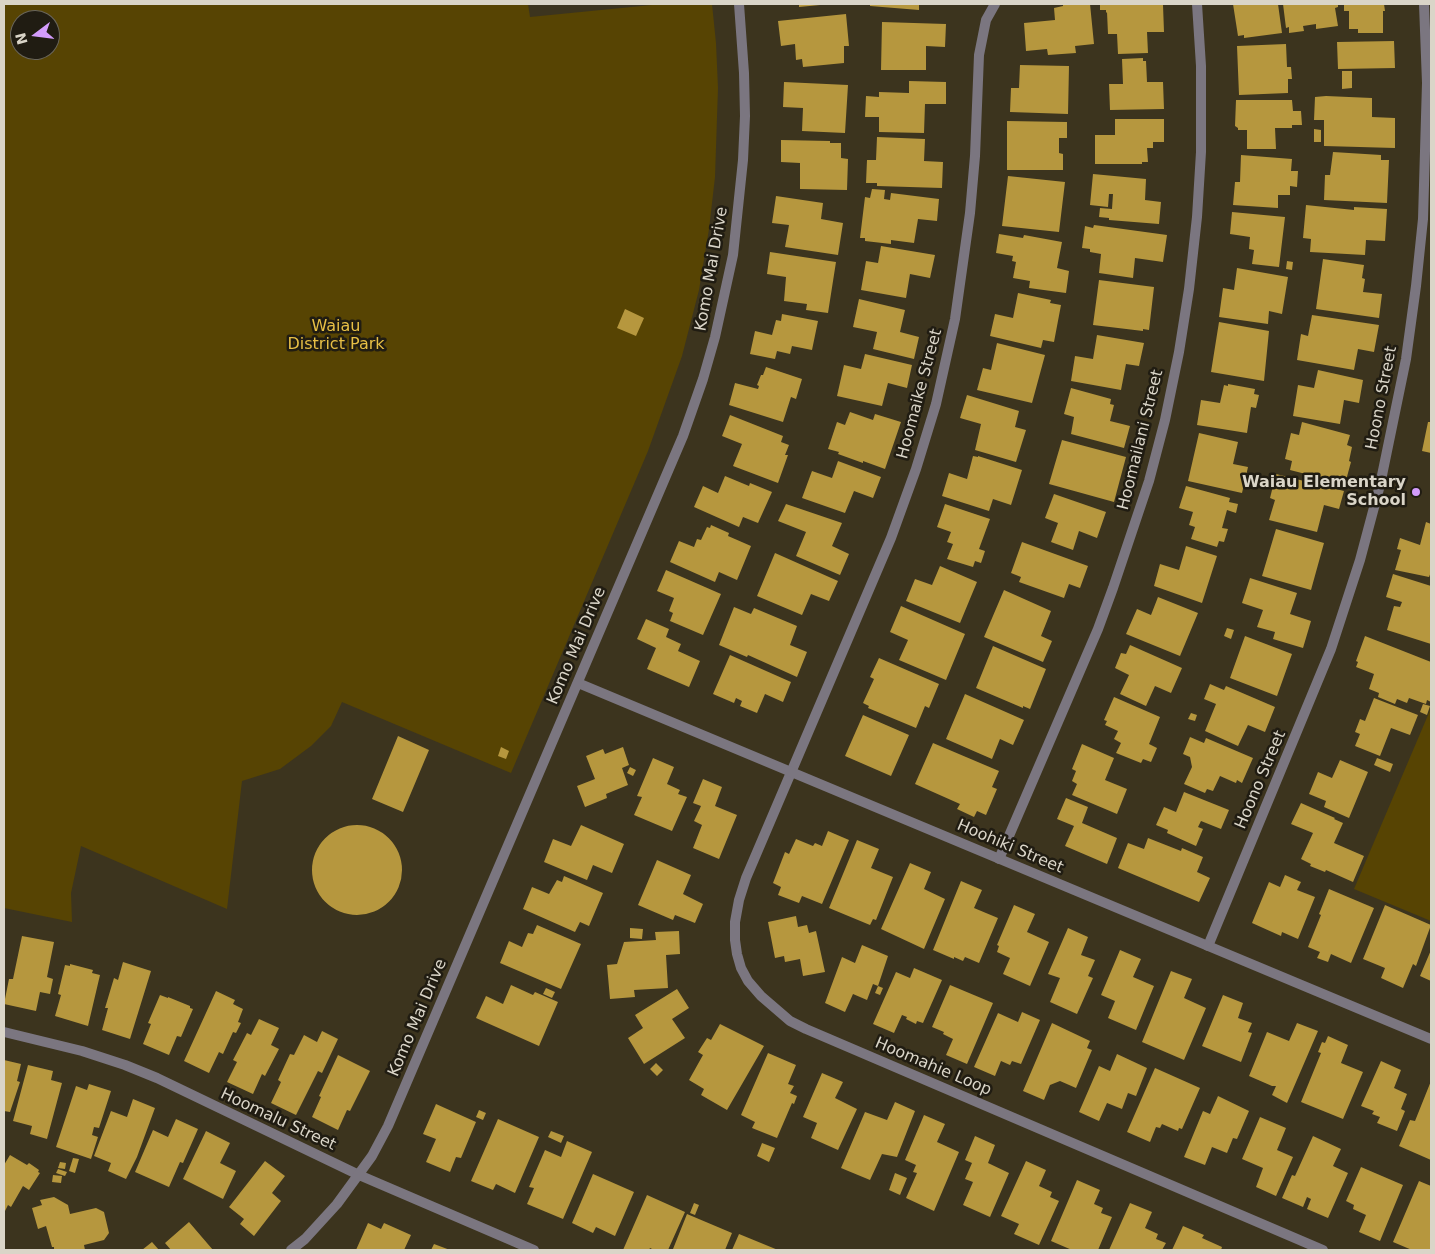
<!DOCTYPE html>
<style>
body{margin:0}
#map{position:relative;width:1435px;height:1254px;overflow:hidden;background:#3c341e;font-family:"DejaVu Sans",sans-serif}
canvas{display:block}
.frame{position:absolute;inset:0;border:5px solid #dad5c8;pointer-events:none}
.north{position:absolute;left:10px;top:10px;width:50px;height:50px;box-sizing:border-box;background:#201c12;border:1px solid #6a665b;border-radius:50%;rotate:255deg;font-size:14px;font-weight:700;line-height:20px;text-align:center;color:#dad5c8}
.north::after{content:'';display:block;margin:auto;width:18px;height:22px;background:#d39cfc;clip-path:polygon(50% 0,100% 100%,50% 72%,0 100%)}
</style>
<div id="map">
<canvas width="1435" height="1254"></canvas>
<div class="frame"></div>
<div class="north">N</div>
</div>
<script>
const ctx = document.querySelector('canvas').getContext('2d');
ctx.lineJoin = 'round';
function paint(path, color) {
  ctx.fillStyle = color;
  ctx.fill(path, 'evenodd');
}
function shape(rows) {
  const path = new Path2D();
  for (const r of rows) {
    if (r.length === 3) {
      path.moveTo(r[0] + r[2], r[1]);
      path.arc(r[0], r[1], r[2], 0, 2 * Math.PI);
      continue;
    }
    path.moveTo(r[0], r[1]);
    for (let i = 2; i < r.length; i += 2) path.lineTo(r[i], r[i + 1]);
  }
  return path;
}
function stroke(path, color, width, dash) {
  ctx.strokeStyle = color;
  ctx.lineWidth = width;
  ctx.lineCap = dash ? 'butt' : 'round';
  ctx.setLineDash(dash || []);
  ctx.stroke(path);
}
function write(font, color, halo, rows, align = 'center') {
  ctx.font = font + ' "DejaVu Sans",sans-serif';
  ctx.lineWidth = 5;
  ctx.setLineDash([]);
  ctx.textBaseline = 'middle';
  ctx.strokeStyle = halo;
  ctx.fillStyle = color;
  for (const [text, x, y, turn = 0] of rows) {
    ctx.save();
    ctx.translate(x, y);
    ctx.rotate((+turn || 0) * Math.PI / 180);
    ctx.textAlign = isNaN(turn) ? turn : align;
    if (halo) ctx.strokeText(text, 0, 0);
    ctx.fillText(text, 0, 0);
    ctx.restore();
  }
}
paint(shape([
 [4,4,528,4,530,17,662,4,712,4,716,43,718,88,715,177,709,229,699,290,682,356,648,451,511,773,342,702,331,726,311,746,280,769,242,781,227,909,81,846,71,893,72,922,4,908],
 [20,20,50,20,50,50,20,50],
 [1431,708,1431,921,1354,889]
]), '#574403');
paint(shape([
 [799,4,820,4,820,5,799,7],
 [870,4,919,4,919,10,870,6],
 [1063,4,1090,4,1094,44,1075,46,1076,53,1048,55,1047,49,1026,51,1024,23,1055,20,1054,8,1063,6],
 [1100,4,1163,5,1164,32,1147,32,1148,53,1118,54,1117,34,1108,34,1107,12,1106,13,1106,10,1100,10],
 [1233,4,1278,4,1282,33,1244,38,1244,35,1238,36],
 [1283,4,1338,4,1338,7,1335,8,1338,26,1316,29,1316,24,1303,26,1304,31,1289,33,1289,27,1286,28],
 [1344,4,1384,4,1385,11,1383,11,1383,33,1358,33,1358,29,1349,29,1349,11,1344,11],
 [846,14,849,46,844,46,844,63,803,67,802,59,796,60,795,44,781,46,778,21],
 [882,22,946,24,945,47,926,46,926,70,881,70],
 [1394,41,1395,68,1338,69,1337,42],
 [1286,44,1287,67,1291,67,1292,79,1288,79,1288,93,1239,95,1237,46],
 [1143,58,1143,61,1146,61,1147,82,1163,82,1164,109,1110,110,1109,84,1123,84,1122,59],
 [1020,65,1069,66,1068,114,1010,112,1011,88,1019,88],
 [1342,71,1352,71,1352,88,1342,89],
 [909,81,946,82,946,104,925,104,924,133,879,132,879,117,865,117,866,96,879,97,879,92,909,93],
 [784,82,848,85,845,133,802,131,803,108,783,107],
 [1326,96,1372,98,1372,117,1395,118,1395,148,1324,146,1324,120,1314,120,1315,97],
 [1236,100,1292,100,1293,111,1301,111,1302,125,1292,125,1292,128,1275,128,1276,149,1247,149,1247,130,1238,130,1238,128,1235,126],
 [1115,119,1164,119,1164,142,1153,142,1153,148,1147,148,1148,162,1142,162,1142,164,1095,164,1095,135,1115,135],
 [1007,121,1067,122,1067,138,1059,138,1059,153,1063,154,1063,170,1007,170],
 [1314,129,1321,130,1321,142,1314,142],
 [877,137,925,139,924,161,943,162,942,188,877,186,877,183,866,183,867,160,876,160],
 [781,140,830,141,830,143,841,143,841,158,848,159,847,190,800,189,800,163,781,162],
 [1333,152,1381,155,1381,160,1389,160,1387,203,1324,200,1325,175,1330,175],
 [1241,155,1292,159,1291,171,1298,171,1297,187,1290,186,1290,195,1278,195,1278,208,1233,205,1235,182,1240,182],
 [1093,174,1146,179,1145,200,1161,202,1159,224,1109,220,1109,218,1099,217,1100,208,1112,209,1113,194,1109,194,1108,207,1090,205],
 [1008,176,1065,182,1059,232,1002,226],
 [872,189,885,190,884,199,890,200,891,193,939,199,937,221,918,219,914,243,891,240,891,244,865,241,865,238,860,238,865,197,870,198],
 [776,196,823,203,821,219,843,223,838,255,785,247,789,225,772,223],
 [1306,205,1354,210,1354,207,1387,209,1385,241,1366,240,1365,255,1310,252,1311,239,1303,238],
 [1232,212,1285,217,1279,267,1252,264,1254,250,1249,249,1250,237,1230,234],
 [1094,225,1167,235,1163,262,1135,258,1133,278,1099,273,1101,254,1090,252,1090,249,1082,248,1085,226,1093,228],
 [999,234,1023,238,1024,235,1062,242,1057,268,1069,271,1066,293,1029,288,1030,281,1013,278,1016,262,1012,261,1013,256,996,253],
 [881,246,935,255,930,278,910,274,906,298,861,290,866,261,878,263],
 [770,252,836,262,828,313,806,310,807,304,784,301,786,277,767,274],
 [1323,259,1364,265,1362,278,1365,279,1363,292,1382,294,1379,318,1316,309],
 [1287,261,1293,262,1292,270,1286,269],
 [1237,268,1288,277,1282,314,1269,311,1268,324,1219,317,1223,288,1234,290],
 [1099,280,1154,287,1149,330,1143,329,1143,331,1093,325],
 [1018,293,1051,300,1050,303,1061,305,1054,342,1043,340,1041,348,990,336,995,314,1013,318],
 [859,299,905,310,900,332,919,337,914,359,873,349,877,332,853,327],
 [625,309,644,318,636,336,617,328],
 [782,314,818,321,812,350,792,346,790,354,777,351,775,359,750,354,755,331,772,335,776,320,781,321],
 [1312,315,1379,325,1374,352,1358,349,1354,370,1297,360,1301,334,1308,336],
 [1219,322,1269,331,1264,381,1211,372],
 [1097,335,1144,343,1139,366,1126,364,1121,390,1071,381,1075,356,1093,359],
 [997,343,1045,355,1032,403,977,390,983,368,991,370],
 [865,354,912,365,907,388,888,383,882,406,837,396,844,365,861,369],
 [766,367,802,379,796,399,791,397,783,422,729,405,735,383,758,389,759,386,757,385,761,375,763,375],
 [1318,370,1363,380,1359,403,1344,400,1340,424,1293,416,1298,385,1314,388],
 [1228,384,1255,389,1254,394,1259,395,1256,408,1251,407,1247,433,1197,425,1201,400,1220,403,1224,385,1228,386],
 [1071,388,1111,399,1110,404,1114,405,1110,421,1130,426,1124,448,1071,434,1074,417,1064,414],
 [967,395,1019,411,1015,427,1026,430,1016,462,975,450,981,424,960,418],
 [850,412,873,420,875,414,901,422,885,469,863,461,863,463,838,454,839,452,828,449,837,422,845,425],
 [730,415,783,436,781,442,789,445,785,455,788,455,778,483,733,466,742,444,722,436],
 [1302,422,1350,435,1347,445,1352,447,1349,461,1351,462,1345,484,1290,470,1292,461,1285,459,1291,433,1299,435],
 [1428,422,1431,422,1431,453,1422,451],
 [1199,433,1238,442,1233,464,1248,467,1242,493,1188,481],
 [1062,440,1126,457,1114,502,1049,484],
 [973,456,978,457,978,456,1022,470,1011,505,993,499,989,511,942,496,949,473,967,479],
 [838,461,881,477,873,498,854,491,845,513,802,498,812,471,832,478],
 [1276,474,1344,491,1339,509,1324,505,1317,532,1269,520,1275,500,1270,498],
 [725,476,749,486,750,483,772,492,758,523,743,517,739,527,694,507,703,486,718,493],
 [1186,486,1230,498,1229,502,1238,504,1236,513,1227,510,1222,528,1228,529,1224,542,1219,541,1217,547,1191,539,1195,527,1189,525,1193,512,1179,508],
 [1054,494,1106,512,1097,538,1079,531,1073,550,1051,542,1058,523,1045,518],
 [786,504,842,523,832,546,849,554,840,575,796,556,806,532,778,521],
 [945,504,990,519,979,549,985,551,981,563,975,561,973,567,947,559,953,544,947,542,951,532,937,527],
 [1426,522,1431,524,1431,572,1429,577,1395,570,1401,550,1397,549,1400,538,1420,545],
 [711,525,729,533,728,536,751,546,737,580,719,572,715,582,670,562,679,541,694,547,697,539,701,540,707,527,710,528],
 [1276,529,1324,543,1311,590,1262,576],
 [1022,542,1088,566,1080,588,1069,584,1064,598,1019,582,1021,577,1011,573],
 [1186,546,1217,556,1202,603,1154,586,1160,564,1179,570],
 [775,553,838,581,829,601,811,594,802,615,757,596],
 [940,566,977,582,960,623,906,601,915,579,932,585],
 [666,570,721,594,703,635,670,621,673,613,669,611,674,598,657,591],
 [1393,574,1431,586,1431,644,1387,630,1394,606,1400,607,1402,602,1386,597],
 [1250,578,1297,593,1290,614,1311,621,1303,648,1273,639,1275,632,1257,627,1263,610,1242,603],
 [1004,590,1051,611,1041,636,1052,641,1043,662,984,637],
 [1158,597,1198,613,1180,656,1126,634,1137,609,1151,615],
 [901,606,965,634,946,680,899,660,908,640,890,632],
 [734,607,751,614,754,608,797,626,790,645,807,652,797,677,748,655,747,657,719,645],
 [646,619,669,629,666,637,681,644,678,651,700,661,689,687,647,669,656,648,637,639],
 [1227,628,1234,630,1231,639,1224,636],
 [1245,636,1292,654,1277,696,1230,678],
 [1365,636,1431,662,1431,702,1427,700,1426,704,1409,698,1407,703,1397,699,1395,704,1378,697,1379,693,1369,689,1374,674,1356,667,1358,662,1356,661],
 [1130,645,1182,668,1171,693,1155,686,1146,706,1120,694,1129,675,1115,668,1121,653,1126,654],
 [993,646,1046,669,1030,709,1023,706,1023,708,976,688],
 [730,655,791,682,783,702,765,694,757,713,740,706,742,701,736,698,734,703,713,694],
 [879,658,939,684,929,708,925,706,916,728,868,708,869,706,863,703,874,679,870,677],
 [1210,684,1224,690,1226,686,1275,707,1265,732,1248,725,1238,746,1205,731,1216,704,1204,699],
 [965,694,1024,720,1013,745,1000,739,992,759,946,739],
 [1114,697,1160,717,1149,744,1157,748,1151,762,1143,759,1141,763,1116,753,1121,743,1114,739,1118,731,1105,725,1107,721,1104,720],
 [1374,698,1418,715,1410,735,1391,728,1380,756,1355,746,1360,734,1355,732,1360,719,1365,721],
 [1423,704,1430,706,1427,715,1420,712],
 [1191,713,1197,715,1195,721,1188,719],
 [863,715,909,735,891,776,845,756],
 [398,736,429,750,403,812,372,799],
 [1190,737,1204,743,1206,738,1253,758,1242,783,1237,780,1236,783,1220,776,1213,791,1207,789,1205,793,1184,784,1192,767,1190,757,1183,754],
 [933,743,999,771,992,787,997,789,986,815,977,811,974,817,957,809,960,804,915,784],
 [1082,744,1114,758,1105,780,1127,789,1117,814,1072,795,1077,784,1072,781,1076,771,1072,769],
 [501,747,509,751,506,759,498,756],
 [623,747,629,765,622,768,628,785,606,794,607,798,585,807,577,786,595,779,586,756,603,749,605,754],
 [653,758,674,767,667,784,680,790,678,794,687,797,672,831,634,815,642,797,637,796],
 [1377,758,1393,764,1390,772,1374,765],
 [1340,760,1368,772,1349,818,1324,807,1326,801,1309,794,1318,772,1332,778],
 [630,767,636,770,633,776,627,773],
 [703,779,722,787,715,806,737,815,719,859,693,848,702,825,694,821,701,806,693,803],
 [1184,792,1229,810,1221,829,1201,821,1198,827,1203,829,1196,846,1167,833,1168,830,1156,825,1164,807,1176,812],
 [1066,798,1088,807,1082,823,1117,838,1107,864,1065,846,1074,826,1057,819],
 [1301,803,1335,818,1334,819,1343,823,1334,843,1364,856,1353,882,1326,870,1325,872,1310,866,1311,864,1301,859,1313,833,1291,824],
 [357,870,45],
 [581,825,624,844,612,873,593,865,587,880,544,862,553,839,571,846],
 [828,831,849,840,822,904,802,896,799,903,778,895,781,887,773,883,785,852,789,854,796,839,813,846,815,843,822,846],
 [1148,838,1181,851,1182,848,1203,857,1197,872,1210,878,1199,902,1118,868,1128,843,1144,849],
 [857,840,879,849,871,868,893,877,876,920,873,919,870,925,829,908],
 [657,860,691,875,683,894,703,904,695,923,675,915,673,920,638,905],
 [910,863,931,872,924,889,945,899,924,949,881,929],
 [1285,875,1301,882,1297,890,1315,897,1298,939,1282,932,1281,936,1252,923,1269,882,1280,887],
 [564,876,603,893,589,926,580,922,575,932,523,909,532,887,549,894,557,880,562,882],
 [961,881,982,890,974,908,998,918,979,963,965,957,963,961,954,957,954,959,933,950],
 [1329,889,1374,908,1351,963,1331,954,1328,962,1317,958,1320,952,1308,947,1321,915,1319,914],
 [1014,905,1035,914,1027,932,1049,942,1030,986,1003,974,1010,958,997,952,999,946,997,945],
 [1385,905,1431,925,1416,966,1413,964,1403,988,1381,978,1385,968,1363,959],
 [796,916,798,927,807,925,809,933,816,931,825,972,803,976,800,959,785,962,784,956,775,958,768,922],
 [537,925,581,944,561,989,500,963,509,941,522,947,528,933,533,934],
 [630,928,643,929,642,939,630,938],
 [1068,928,1088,937,1081,955,1095,960,1088,976,1093,978,1077,1014,1050,1002,1060,978,1048,974],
 [679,931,680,954,666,955,668,988,634,990,635,997,610,999,607,965,617,964,624,942,656,940,655,932],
 [22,936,54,942,47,977,53,979,50,994,40,992,36,1011,4,1004,9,979,13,979],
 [862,945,888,956,878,986,873,984,867,1000,853,994,845,1012,825,1003,842,957,855,963],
 [1120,950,1141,959,1133,977,1154,986,1136,1030,1108,1018,1115,1001,1101,995],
 [1431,950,1431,981,1420,976],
 [123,962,151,971,130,1039,102,1030,108,1008,105,1008,114,978,118,980],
 [70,964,93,970,92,973,100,975,88,1026,55,1016,61,995,58,994,65,965,70,966],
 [914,968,942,980,923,1023,917,1021,916,1024,906,1019,907,1017,902,1015,894,1033,873,1024,896,972,910,978],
 [1171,971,1192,979,1184,998,1206,1008,1184,1060,1142,1042],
 [511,985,533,995,535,992,558,1002,539,1046,476,1018,486,996,503,1004],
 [950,985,993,1003,967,1064,946,1055,953,1039,943,1034,944,1032,932,1027],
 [878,986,883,988,880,995,875,993],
 [546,988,555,992,552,998,543,994],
 [677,989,689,1008,672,1019,685,1038,644,1064,628,1038,643,1028,635,1015],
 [216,991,235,1000,233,1004,243,1009,238,1022,241,1023,236,1033,233,1032,223,1054,219,1052,209,1073,184,1061],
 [160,995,168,998,168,997,190,1006,190,1008,193,1009,181,1037,177,1036,169,1055,143,1044,151,1024,148,1023],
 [1223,995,1243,1003,1238,1018,1252,1023,1248,1032,1252,1033,1241,1062,1202,1046],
 [1022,1012,1040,1020,1021,1064,1012,1061,1010,1065,1001,1061,995,1076,974,1067,998,1013,1018,1022],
 [259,1019,279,1028,271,1045,279,1049,265,1076,262,1074,253,1094,227,1082,237,1062,233,1060,247,1033,251,1035],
 [1052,1023,1090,1041,1087,1048,1092,1050,1076,1088,1060,1081,1050,1085,1044,1100,1023,1091],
 [1297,1023,1318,1031,1287,1103,1272,1095,1276,1086,1272,1086,1249,1076,1267,1032,1289,1041],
 [720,1024,764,1046,727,1110,701,1095,704,1089,689,1080,703,1055,698,1052,707,1038,711,1040],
 [322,1031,338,1039,322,1073,318,1071,296,1115,271,1103,281,1082,278,1080,290,1054,294,1055,304,1035,317,1042],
 [1328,1036,1348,1045,1341,1063,1363,1072,1343,1119,1301,1102,1321,1053,1318,1052,1322,1042,1325,1043],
 [768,1053,796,1065,788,1084,794,1086,790,1093,797,1096,794,1104,792,1103,777,1138,752,1128,755,1122,741,1115],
 [1117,1054,1147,1068,1136,1096,1128,1093,1122,1109,1107,1103,1099,1121,1079,1112,1099,1066,1110,1071],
 [338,1055,370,1071,350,1111,347,1110,338,1130,312,1117,321,1097,319,1096],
 [4,1060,21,1064,17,1081,20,1082,10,1112,4,1111],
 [1381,1061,1401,1070,1394,1088,1407,1094,1401,1109,1405,1111,1397,1131,1377,1123,1380,1117,1372,1114,1374,1111,1361,1106],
 [656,1063,663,1070,657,1076,650,1069],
 [28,1065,53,1071,51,1080,62,1083,47,1139,30,1134,32,1126,13,1121],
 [1155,1068,1200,1088,1182,1129,1179,1128,1178,1131,1162,1124,1160,1128,1156,1127,1150,1142,1127,1132],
 [822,1073,843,1082,835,1098,857,1109,838,1150,811,1138,817,1123,803,1117],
 [1431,1081,1431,1160,1399,1146,1410,1120,1415,1121],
 [89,1084,111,1091,99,1128,94,1127,92,1135,98,1137,91,1159,56,1147,76,1086,87,1090],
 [1218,1096,1249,1111,1237,1139,1233,1138,1227,1153,1212,1147,1205,1165,1184,1157,1203,1111,1210,1114],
 [133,1099,155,1108,137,1157,126,1179,108,1171,111,1163,94,1156,111,1111,127,1117],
 [895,1102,915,1111,897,1157,882,1154,870,1180,841,1168,865,1112,887,1120],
 [436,1104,476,1122,461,1158,456,1157,450,1172,426,1162,436,1139,423,1134],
 [479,1110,486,1113,483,1120,476,1117],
 [924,1115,945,1124,937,1142,959,1152,934,1211,906,1198,917,1173,913,1172,916,1165,905,1160],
 [1260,1117,1286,1128,1277,1150,1293,1157,1276,1196,1256,1187,1263,1168,1242,1159],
 [176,1119,198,1129,183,1163,180,1162,169,1187,135,1172,153,1130,168,1137],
 [498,1119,539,1137,515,1193,496,1184,493,1190,471,1181],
 [206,1131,230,1143,220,1163,236,1171,223,1199,183,1179],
 [551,1131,564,1136,561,1143,548,1137],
 [975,1136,995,1145,988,1163,1009,1173,990,1217,963,1205,973,1182,965,1179,972,1163,965,1160],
 [1313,1136,1341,1149,1333,1166,1348,1173,1328,1218,1307,1209,1311,1199,1307,1197,1303,1207,1282,1198,1292,1175,1295,1176],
 [567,1141,592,1152,563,1219,527,1204,534,1188,529,1187,545,1150,561,1157],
 [762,1143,775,1148,769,1162,757,1156],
 [10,1155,27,1165,29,1163,39,1170,38,1172,40,1173,29,1190,23,1186,11,1207,8,1205,4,1213,4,1165],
 [73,1158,79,1159,75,1173,69,1171],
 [265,1161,285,1176,272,1193,281,1201,254,1236,240,1224,244,1219,229,1207],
 [1026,1161,1046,1170,1039,1186,1052,1192,1050,1197,1059,1201,1039,1245,1014,1234,1019,1224,1001,1216],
 [60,1162,66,1163,65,1169,58,1168],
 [1361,1167,1403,1185,1380,1241,1359,1232,1366,1215,1353,1209,1354,1205,1346,1201],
 [58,1169,67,1172,65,1176,56,1173],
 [895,1173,907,1178,900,1195,889,1190],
 [593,1174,634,1192,615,1236,596,1227,593,1233,572,1223],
 [53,1175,62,1176,61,1183,52,1182],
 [1077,1180,1100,1190,1094,1204,1103,1208,1101,1213,1112,1217,1098,1250,1072,1250,1051,1241],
 [1419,1181,1431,1186,1431,1250,1412,1250,1393,1242],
 [647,1195,685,1212,668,1250,654,1250,650,1248,649,1250,623,1250],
 [54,1197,68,1205,70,1214,96,1208,104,1212,109,1233,104,1240,84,1245,85,1250,54,1250,54,1247,52,1247,46,1226,38,1229,32,1208,42,1205,40,1200],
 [694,1203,699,1205,695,1215,690,1213],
 [1130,1203,1152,1212,1145,1228,1158,1234,1156,1239,1166,1243,1162,1250,1109,1250],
 [687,1214,732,1233,725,1250,673,1249],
 [189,1222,213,1250,171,1250,165,1243],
 [368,1223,381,1229,384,1223,411,1235,404,1250,356,1250],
 [1183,1226,1204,1235,1202,1238,1222,1247,1221,1250,1172,1250],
 [739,1234,778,1250,732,1250],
 [152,1242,159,1250,142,1250],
 [434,1244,450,1250,431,1250]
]), '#b6973e');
stroke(shape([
 [995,4,986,20,979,55,975,156,970,213,955,319,936,404,916,469,891,538,746,878,739,900,735,922,735,940,737,954,741,968,748,981,761,996,790,1021,806,1029,1323,1250],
 [999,859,1098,629,1113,588,1149,481,1165,420,1179,352,1189,289,1197,217,1201,152,1201,66,1197,4],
 [1208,946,1331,649,1360,560,1380,485,1406,359,1416,286,1423,219,1427,83,1424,4],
 [4,1032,82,1051,125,1065,157,1078,359,1175]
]), '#7b7680', 10);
stroke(shape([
 [578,683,1431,1039],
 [359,1175,534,1250],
 [291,1250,305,1239,337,1204,372,1156,388,1126,683,436,703,379,715,337,733,255,743,160,745,116,744,73,739,4]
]), '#7b7680', 10);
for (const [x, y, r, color] of [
 [1416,492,5,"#d39cfc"]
]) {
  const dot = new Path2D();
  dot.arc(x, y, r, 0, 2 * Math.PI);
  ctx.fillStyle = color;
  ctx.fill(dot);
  stroke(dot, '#201c12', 2);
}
write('16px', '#dad5c8', '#201c12', [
 ["Komo Mai Drive",712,269,-80],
 ["Hoomaike Street",920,394,-75],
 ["Hoono Street",1382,398,-79],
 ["Hoomailani Street",1141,440,-76],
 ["Komo Mai Drive",577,646,-67],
 ["Hoono Street",1261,780,-67],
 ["Hoohiki Street",1010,847,23],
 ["Komo Mai Drive",418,1018,-67],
 ["Hoomahie Loop",933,1067,23],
 ["Hoomalu Street",278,1120,25]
]);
write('16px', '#e7bf45', '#201c12', [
 ["Waiau",336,327],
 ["District Park",336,345]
]);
write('bold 16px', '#dad5c8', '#201c12', [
 ["Waiau Elementary",1406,483],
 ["School",1406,501]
], 'right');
</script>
